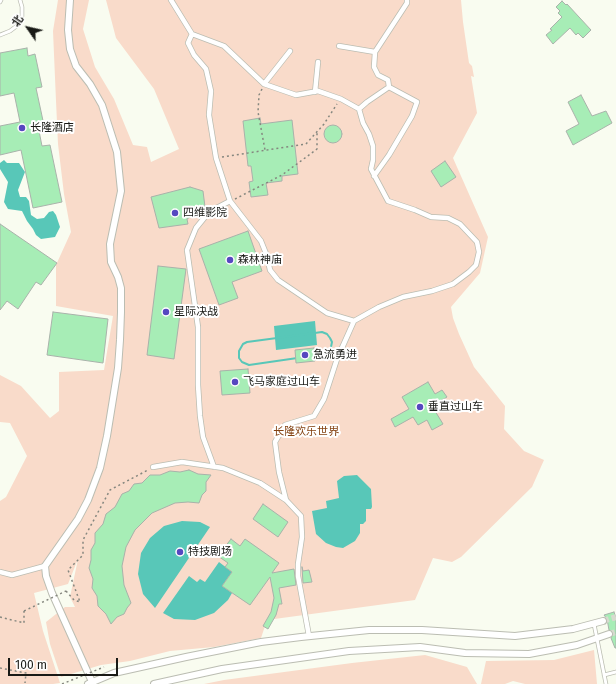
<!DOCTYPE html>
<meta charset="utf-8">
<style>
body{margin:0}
#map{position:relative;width:616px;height:684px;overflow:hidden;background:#f9fcf0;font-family:"Fira Sans","Noto Sans SC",sans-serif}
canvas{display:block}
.north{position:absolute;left:8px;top:8px;width:40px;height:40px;-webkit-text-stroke:3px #fff;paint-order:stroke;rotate:304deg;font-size:11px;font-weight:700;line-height:16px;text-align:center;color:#191a16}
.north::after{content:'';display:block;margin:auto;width:14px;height:18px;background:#191a16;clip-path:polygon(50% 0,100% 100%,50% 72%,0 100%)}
.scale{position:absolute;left:8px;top:658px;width:110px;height:18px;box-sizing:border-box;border:2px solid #191a16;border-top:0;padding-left:5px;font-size:12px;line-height:14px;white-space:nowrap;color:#191a16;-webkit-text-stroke:3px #fff;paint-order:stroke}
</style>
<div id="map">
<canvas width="616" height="684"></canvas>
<div class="north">北</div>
<div class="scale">100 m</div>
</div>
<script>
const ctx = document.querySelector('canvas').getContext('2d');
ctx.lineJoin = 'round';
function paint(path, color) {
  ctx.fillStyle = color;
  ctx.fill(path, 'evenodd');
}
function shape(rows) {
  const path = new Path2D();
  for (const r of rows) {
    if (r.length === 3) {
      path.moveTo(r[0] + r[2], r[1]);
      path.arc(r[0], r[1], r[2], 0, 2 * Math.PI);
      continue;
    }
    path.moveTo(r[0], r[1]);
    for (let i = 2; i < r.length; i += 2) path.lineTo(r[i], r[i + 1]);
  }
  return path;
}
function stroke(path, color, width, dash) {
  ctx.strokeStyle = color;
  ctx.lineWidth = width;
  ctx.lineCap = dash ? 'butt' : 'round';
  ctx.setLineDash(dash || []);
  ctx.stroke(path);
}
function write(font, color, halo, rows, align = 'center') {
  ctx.font = font + ' "Fira Sans","Noto Sans SC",sans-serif';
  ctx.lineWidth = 4;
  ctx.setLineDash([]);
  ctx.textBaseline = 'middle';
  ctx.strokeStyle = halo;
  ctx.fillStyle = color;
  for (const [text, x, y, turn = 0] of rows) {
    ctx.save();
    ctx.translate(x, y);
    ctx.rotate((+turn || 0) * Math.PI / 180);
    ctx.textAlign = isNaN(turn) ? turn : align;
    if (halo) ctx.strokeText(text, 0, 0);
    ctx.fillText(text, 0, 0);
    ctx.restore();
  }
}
paint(shape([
 [58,0,89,0,83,29,95,67,114,99,133,145,147,147,151,162,179,149,154,89,116,38,106,0,461,0,463,22,469,63,472,66,474,77,471,76,477,113,453,158,488,237,480,273,451,307,453,318,459,334,474,367,505,406,504,429,524,451,544,460,532,487,461,557,452,562,433,558,415,600,267,620,261,638,214,647,170,651,130,661,101,665,61,677,50,644,46,622,65,607,75,607,70,597,78,559,68,584,34,593,43,631,60,683,53,684,0,684,0,501,6,497,27,456,10,423,0,422,0,375,21,386,50,418,59,411,59,372,104,370,113,316,56,306,56,265,71,232,64,194,58,144,56,101,53,31],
 [594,650,597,684,525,684,513,681,505,684,481,684,486,661,554,660],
 [425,655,467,667,477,684,204,684,224,680,352,663]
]), '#f9dbca');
paint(shape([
 [4,160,7,163,19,163,25,172,18,190,20,197,26,197,29,201,31,215,37,219,44,218,49,212,53,211,56,215,60,227,55,237,41,239,36,235,33,229,27,221,22,211,8,209,4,202,8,182,0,169,0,163],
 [315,321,317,345,276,350,274,326],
 [357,475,371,489,372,507,371,509,366,509,366,521,363,524,360,524,360,533,355,541,343,548,336,547,326,543,316,534,312,511,327,508,326,501,339,498,337,481,344,476],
 [182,521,200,522,210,527,155,608,143,594,138,574,141,553,150,538,164,526],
 [219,562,232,572,222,586,232,593,228,600,214,613,195,620,174,619,163,613,189,576,197,582,200,579,205,582]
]), '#58c7b8');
stroke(shape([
 [322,332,327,334,330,338,332,342,331,347,329,351,325,354,249,365,242,362,239,358,239,351,243,344,247,342,322,332]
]), '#58c7b8', 2);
const building = shape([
 [562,1,566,5,567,4,591,30,583,38,578,33,576,35,570,28,553,44,546,35,552,30,550,29,562,17,558,13,560,11,556,7,562,1],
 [27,48,28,56,35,54,42,87,36,88,45,130,39,131,42,146,50,145,62,202,33,208,21,150,0,155,0,126,20,122,14,93,0,96,0,53,27,48],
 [581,95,592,116,606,111,612,123,573,145,566,131,579,124,568,102,581,95],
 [260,118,261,124,292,120,298,174,282,176,282,181,266,183,268,195,251,197,249,182,253,181,251,166,248,166,243,121,260,118],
 [333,134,9],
 [445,161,456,177,441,187,431,171,445,161],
 [190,187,203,191,205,207,187,219,188,224,159,228,151,197,190,187],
 [0,224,57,263,41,285,36,282,18,309,7,301,0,310,0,224],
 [248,231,262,271,232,282,238,298,219,305,199,249,248,231],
 [158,266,186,269,174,359,147,355,158,266],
 [53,312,108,319,103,363,47,355,53,312],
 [314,348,315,361,296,363,295,350,314,348],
 [248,369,250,393,222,395,220,371,248,369],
 [428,382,435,394,442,390,447,397,432,406,443,424,432,430,427,420,418,425,413,417,395,427,391,419,409,409,402,397,428,382],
 [189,470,198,474,211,475,206,482,206,491,202,495,199,503,188,502,175,503,152,513,135,530,126,547,122,566,124,585,131,603,127,608,124,614,117,617,111,624,106,614,98,606,97,596,92,588,93,579,89,568,91,560,91,550,95,543,95,533,103,524,106,514,115,507,122,494,129,491,134,484,142,483,150,475,160,475,170,471,180,472,189,470],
 [263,504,288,522,278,537,253,519,263,504],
 [231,539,240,546,245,539,279,563,272,573,294,569,296,585,279,588,282,604,279,604,276,615,268,629,263,626,271,612,274,598,270,577,250,605,222,586,232,572,225,567,228,563,218,556,231,539],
 [302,567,303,571,309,570,312,582,303,583,302,567],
 [614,612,616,618,616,648,615,648,611,638,613,633,609,630,607,619,604,615,614,612]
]);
paint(building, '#a7edb6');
stroke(building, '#a9b2aa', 1);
stroke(shape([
 [603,621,616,617],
 [609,634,616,632]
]), '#d7dacf', 6, [6, 3]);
const service = shape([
 [0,2,1,0],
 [0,35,10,31,18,25,22,16,22,7,20,0],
 [594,624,606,684],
 [604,675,616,672]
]);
const pedestrian = shape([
 [171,0,192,34,224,46,264,84,296,95,318,91,341,99,359,109,363,123,369,134,373,146,373,160,371,169,388,201,415,210,431,217,448,218,460,224,477,242,479,252,476,265,469,272,453,284,432,291,403,297,379,307,354,321,337,359,324,399,314,416,285,425,275,442,279,472,286,500],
 [192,34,188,43,194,55,206,69,211,91,209,115,216,158,230,201,261,241,267,256,270,270,278,280,327,313,354,321],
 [339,46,375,52],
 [264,84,290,51],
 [315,92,318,62],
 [359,109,367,102,389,87,388,80,378,75,374,67,375,52,407,3,407,0],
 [374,176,389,155,412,116,417,102,389,87],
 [153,467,182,462,223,468,260,483,286,500,301,516,302,537,298,564,298,576,309,636],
 [214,467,203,437,200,416,198,385,198,327,187,250,196,228,209,212,230,201],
 [0,572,12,575,45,566]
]);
const minor = shape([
 [70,0,68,30,70,49,76,66,90,84,102,105,117,152,121,191,110,244,111,262,118,277,121,288,121,312,120,340,118,368,107,436,100,468,88,500,78,519,45,566,46,576,52,593,93,684],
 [88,684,114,673,186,657,261,642,301,637,369,630,422,630,515,636,573,629,603,621],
 [154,684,222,669,349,651,420,647,465,653,529,654,577,645,609,634]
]);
stroke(service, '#bbbdb2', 4.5);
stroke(pedestrian, '#bbbdb2', 6);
stroke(minor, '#bbbdb2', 8);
stroke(shape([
 [262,89,259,95,258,112,265,150],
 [222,157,306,144,324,124,337,104],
 [235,199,282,175,317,149,317,133],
 [66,591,74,600,80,602,68,570,83,555,83,540,110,490,148,470],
 [0,617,24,623,24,611],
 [0,668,26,673,25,683]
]), '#85877f', 1.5, [2, 3]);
stroke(service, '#fff', 3);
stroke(pedestrian, '#fff', 4.5);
stroke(minor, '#fff', 6);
stroke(shape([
 [24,611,66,591],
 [62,684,104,667]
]), '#85877f', 1.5, [2, 3]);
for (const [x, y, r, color] of [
 [22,128,4,"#5648c0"],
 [175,213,4,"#5648c0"],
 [230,260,4,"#5648c0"],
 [166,312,4,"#5648c0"],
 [305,355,4,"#5648c0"],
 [235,382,4,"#5648c0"],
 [420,407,4,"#5648c0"],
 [180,552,4,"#5648c0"]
]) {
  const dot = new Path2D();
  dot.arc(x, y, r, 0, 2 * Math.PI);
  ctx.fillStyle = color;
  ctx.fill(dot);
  stroke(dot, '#fff', 1.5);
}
write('11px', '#191a16', '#fff', [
 ["长隆酒店",30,128],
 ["四维影院",183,213],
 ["森林神庙",238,260],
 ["星际决战",174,312],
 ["急流勇进",313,355],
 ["飞马家庭过山车",243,382],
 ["垂直过山车",428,407],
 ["特技剧场",188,552]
], 'left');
write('11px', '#844313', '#fff', [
 ["长隆欢乐世界",306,432]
]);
</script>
